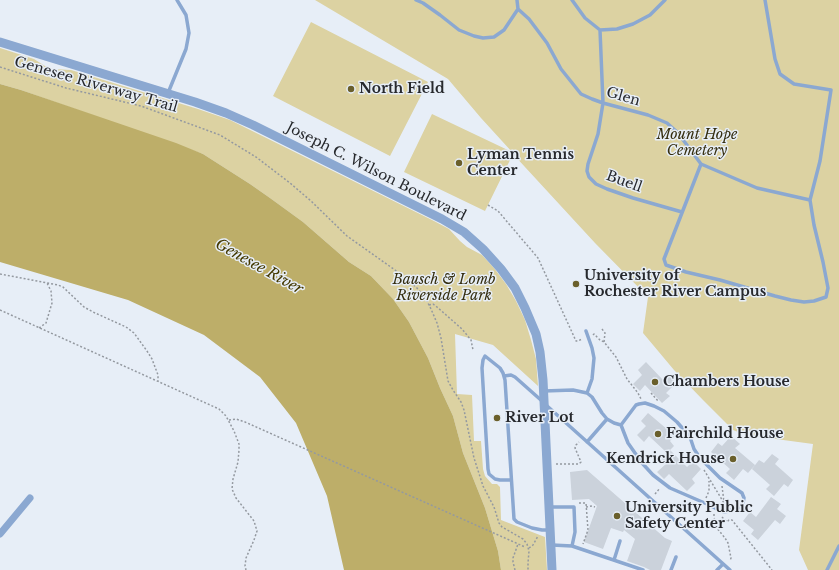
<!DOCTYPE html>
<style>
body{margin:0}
canvas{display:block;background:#e7eef7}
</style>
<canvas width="839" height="570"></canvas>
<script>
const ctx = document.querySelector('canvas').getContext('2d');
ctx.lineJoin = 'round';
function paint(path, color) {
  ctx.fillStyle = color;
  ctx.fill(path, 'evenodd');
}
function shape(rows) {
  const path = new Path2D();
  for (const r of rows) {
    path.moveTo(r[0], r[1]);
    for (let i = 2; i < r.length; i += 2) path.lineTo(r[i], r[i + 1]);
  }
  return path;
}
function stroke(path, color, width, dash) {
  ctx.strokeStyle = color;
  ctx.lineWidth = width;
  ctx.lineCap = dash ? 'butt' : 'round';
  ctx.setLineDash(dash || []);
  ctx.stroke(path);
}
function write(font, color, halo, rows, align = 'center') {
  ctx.font = font + ' "Libre Baskerville",serif';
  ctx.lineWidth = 3;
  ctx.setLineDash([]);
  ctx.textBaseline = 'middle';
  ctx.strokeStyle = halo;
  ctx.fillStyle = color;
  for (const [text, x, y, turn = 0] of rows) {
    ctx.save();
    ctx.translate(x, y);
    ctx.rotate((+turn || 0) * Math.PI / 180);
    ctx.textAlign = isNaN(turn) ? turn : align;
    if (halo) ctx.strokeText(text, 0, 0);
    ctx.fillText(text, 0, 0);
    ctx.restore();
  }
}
paint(shape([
 [315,0,839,0,839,570,808,570,799,550,813,444,746,435,733,430,703,400,674,370,643,333,648,297,595,243,513,154,485,211,404,172,432,114,512,152,481,118,448,79],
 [311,22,428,82,390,156,273,96],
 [0,48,34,59,45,66,53,69,71,70,198,109,230,120,434,221,449,229,460,241,467,247,482,255,494,268,506,284,516,301,525,320,531,340,536,359,538,386,493,345,455,334,457,394,472,395,474,441,481,441,483,469,485,476,492,484,497,484,500,487,501,520,545,537,547,570,501,570,498,551,485,508,463,453,453,416,440,388,428,358,409,322,393,299,371,276,349,262,303,222,270,198,250,184,203,154,21,90,0,84]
]), '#dcd2a2');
paint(shape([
 [0,84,21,90,176,143,203,154,250,184,270,198,303,222,349,262,371,276,393,299,409,322,428,358,440,388,453,416,463,453,485,508,498,551,501,570,344,570,327,496,296,423,260,377,204,335,128,300,0,262]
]), '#bdae69');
paint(shape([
 [646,362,663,380,669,375,676,383,666,393,670,396,662,403,645,385,640,391,633,384,642,375,638,370],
 [648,413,668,430,672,425,679,431,670,441,674,446,667,453,649,436,644,442,637,435,646,426,641,421],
 [731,436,740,444,735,448,755,465,748,473,743,469,734,480,726,473,730,469,711,452,718,443,722,446],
 [670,450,687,467,693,461,701,469,692,479,695,483,687,491,669,474,664,479,657,472,667,463,662,459],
 [772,454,779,459,775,464,793,480,788,487,784,484,774,496,766,489,770,485,752,469,759,460,764,463],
 [587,470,665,538,672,541,661,570,650,570,644,567,627,561,635,539,624,530,623,532,611,528,603,549,584,542,597,506,589,499,572,500,570,472],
 [771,497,781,504,777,509,786,516,780,524,775,520,758,540,751,534,754,530,743,521,750,512,756,517]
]), '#cbd2db');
stroke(shape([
 [0,67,66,88,141,106,220,135,256,157,290,183,311,201,347,236,395,270,416,287,425,297,431,309,437,323,441,338,448,381,453,390,461,402,464,410,474,458,483,486,494,507,499,523,502,527,523,539,527,544,529,551,528,563,528,570],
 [488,205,498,211,538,258,576,341,578,341,582,339],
 [0,274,58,285,63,287,84,307,93,312,126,327,134,333,147,351,152,359,158,375,158,382],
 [429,305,433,304,437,307,462,329,471,340,473,350],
 [0,310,219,409,226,416,234,431,239,444,239,450,238,462,233,479,232,489,236,498,254,521,257,531,254,540,246,558,245,566,246,570],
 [39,328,46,323,52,303,51,291,47,283],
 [602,329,605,333,604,342,616,357,627,379,638,393,641,399],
 [593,335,594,334,600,340,604,342],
 [651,393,659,402],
 [229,420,236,419,245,422,525,547],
 [556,464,579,464,581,462,575,448,576,445,579,442],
 [704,470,724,503],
 [722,486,724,502],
 [655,494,660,488],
 [706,498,709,491,709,481],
 [579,503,586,503,588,530,583,544],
 [586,507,592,506,595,507],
 [714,514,714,517,716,527,725,538,728,543,731,558,730,561],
 [722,517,727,522,729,520,732,520,772,570],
 [529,548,533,545,538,536],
 [515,570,513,562,513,558,518,544]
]), '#9499a0', 1.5, [2, 2]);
stroke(shape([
 [416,0,423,3,440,15,459,30,474,36,483,38,494,37,504,30,518,9],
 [517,0,518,9,529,19,547,43,561,69,581,94,592,99,603,103,648,115,667,123,678,133,701,164,664,259,666,265,686,272,720,280,775,296,791,300,804,302,814,301,826,297,828,288,823,262,814,225,810,200,820,161,831,90,794,84,780,74,775,59,765,0],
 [572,0,585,18,600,30,617,29,633,24,650,15,665,0],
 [600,30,603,103,598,134,588,164,587,171,589,177,596,184,607,189,633,198,682,212],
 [168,93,186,49,189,33,186,15,177,0],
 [701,164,757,188,810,200],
 [586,331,592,348,594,358,592,379,587,393],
 [504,376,511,375,515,377,542,401],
 [544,391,573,390,587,393,592,397,602,413,607,419,614,423,621,425],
 [645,403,654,406,664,411,677,422,690,437,694,449,700,458,720,478,742,493,744,498,743,503,740,507,725,512,721,511,707,504,670,488,653,475,642,463,628,443,621,425,636,405,639,404,645,403],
 [546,405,730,570],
 [587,442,607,419],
 [511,480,500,480,495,479,489,474,488,469,482,368,483,360,485,356,500,368,503,373,505,380,514,519,517,522,532,528,542,530,550,530],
 [549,507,574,507,575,532,572,546],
 [552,545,572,546,643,570],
 [614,560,620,541],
 [671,570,676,557],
 [717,570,723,564],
 [827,570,839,546]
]), '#8ba8d1', 3.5);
stroke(shape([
 [0,534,30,498]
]), '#8ba8d1', 7);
stroke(shape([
 [0,42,195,102,226,113,253,125,442,219,464,232,483,249,501,269,515,288,525,308,536,334,540,352,543,380,552,570]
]), '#8ba8d1', 9);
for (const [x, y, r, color] of [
 [351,89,4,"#6a5f2b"],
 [459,163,4,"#6a5f2b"],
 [576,284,4,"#6a5f2b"],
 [655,382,4,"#6a5f2b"],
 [497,418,4,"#6a5f2b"],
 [658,434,4,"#6a5f2b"],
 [733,459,4,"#6a5f2b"],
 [617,516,4,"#6a5f2b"]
]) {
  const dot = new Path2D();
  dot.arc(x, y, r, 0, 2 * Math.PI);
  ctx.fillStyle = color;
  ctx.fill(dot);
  stroke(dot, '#e7eef7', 1.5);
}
write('14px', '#27292d', '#e7eef7', [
 ["Genesee Riverway Trail",96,85,16],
 ["Glen",623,97,16],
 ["Joseph C. Wilson Boulevard",376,172,27],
 ["Buell",624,182,20]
]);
write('bold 14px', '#27292d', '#e7eef7', [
 ["North Field",359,89],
 ["Lyman Tennis",467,155],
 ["Center",467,171],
 ["University of",584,276],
 ["Rochester River Campus",584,292],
 ["Chambers House",663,382],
 ["River Lot",505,418],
 ["Fairchild House",666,434],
 ["Kendrick House",725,459,"right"],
 ["University Public",625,508],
 ["Safety Center",625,524]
], 'left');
write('italic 14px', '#352e0f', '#e7eef7', [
 ["Mount Hope",697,135],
 ["Cemetery",697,151],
 ["Bausch & Lomb",444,280],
 ["Riverside Park",444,296]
]);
write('italic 15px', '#443900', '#e7eef7', [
 ["Genesee River",259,267,29]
]);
</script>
